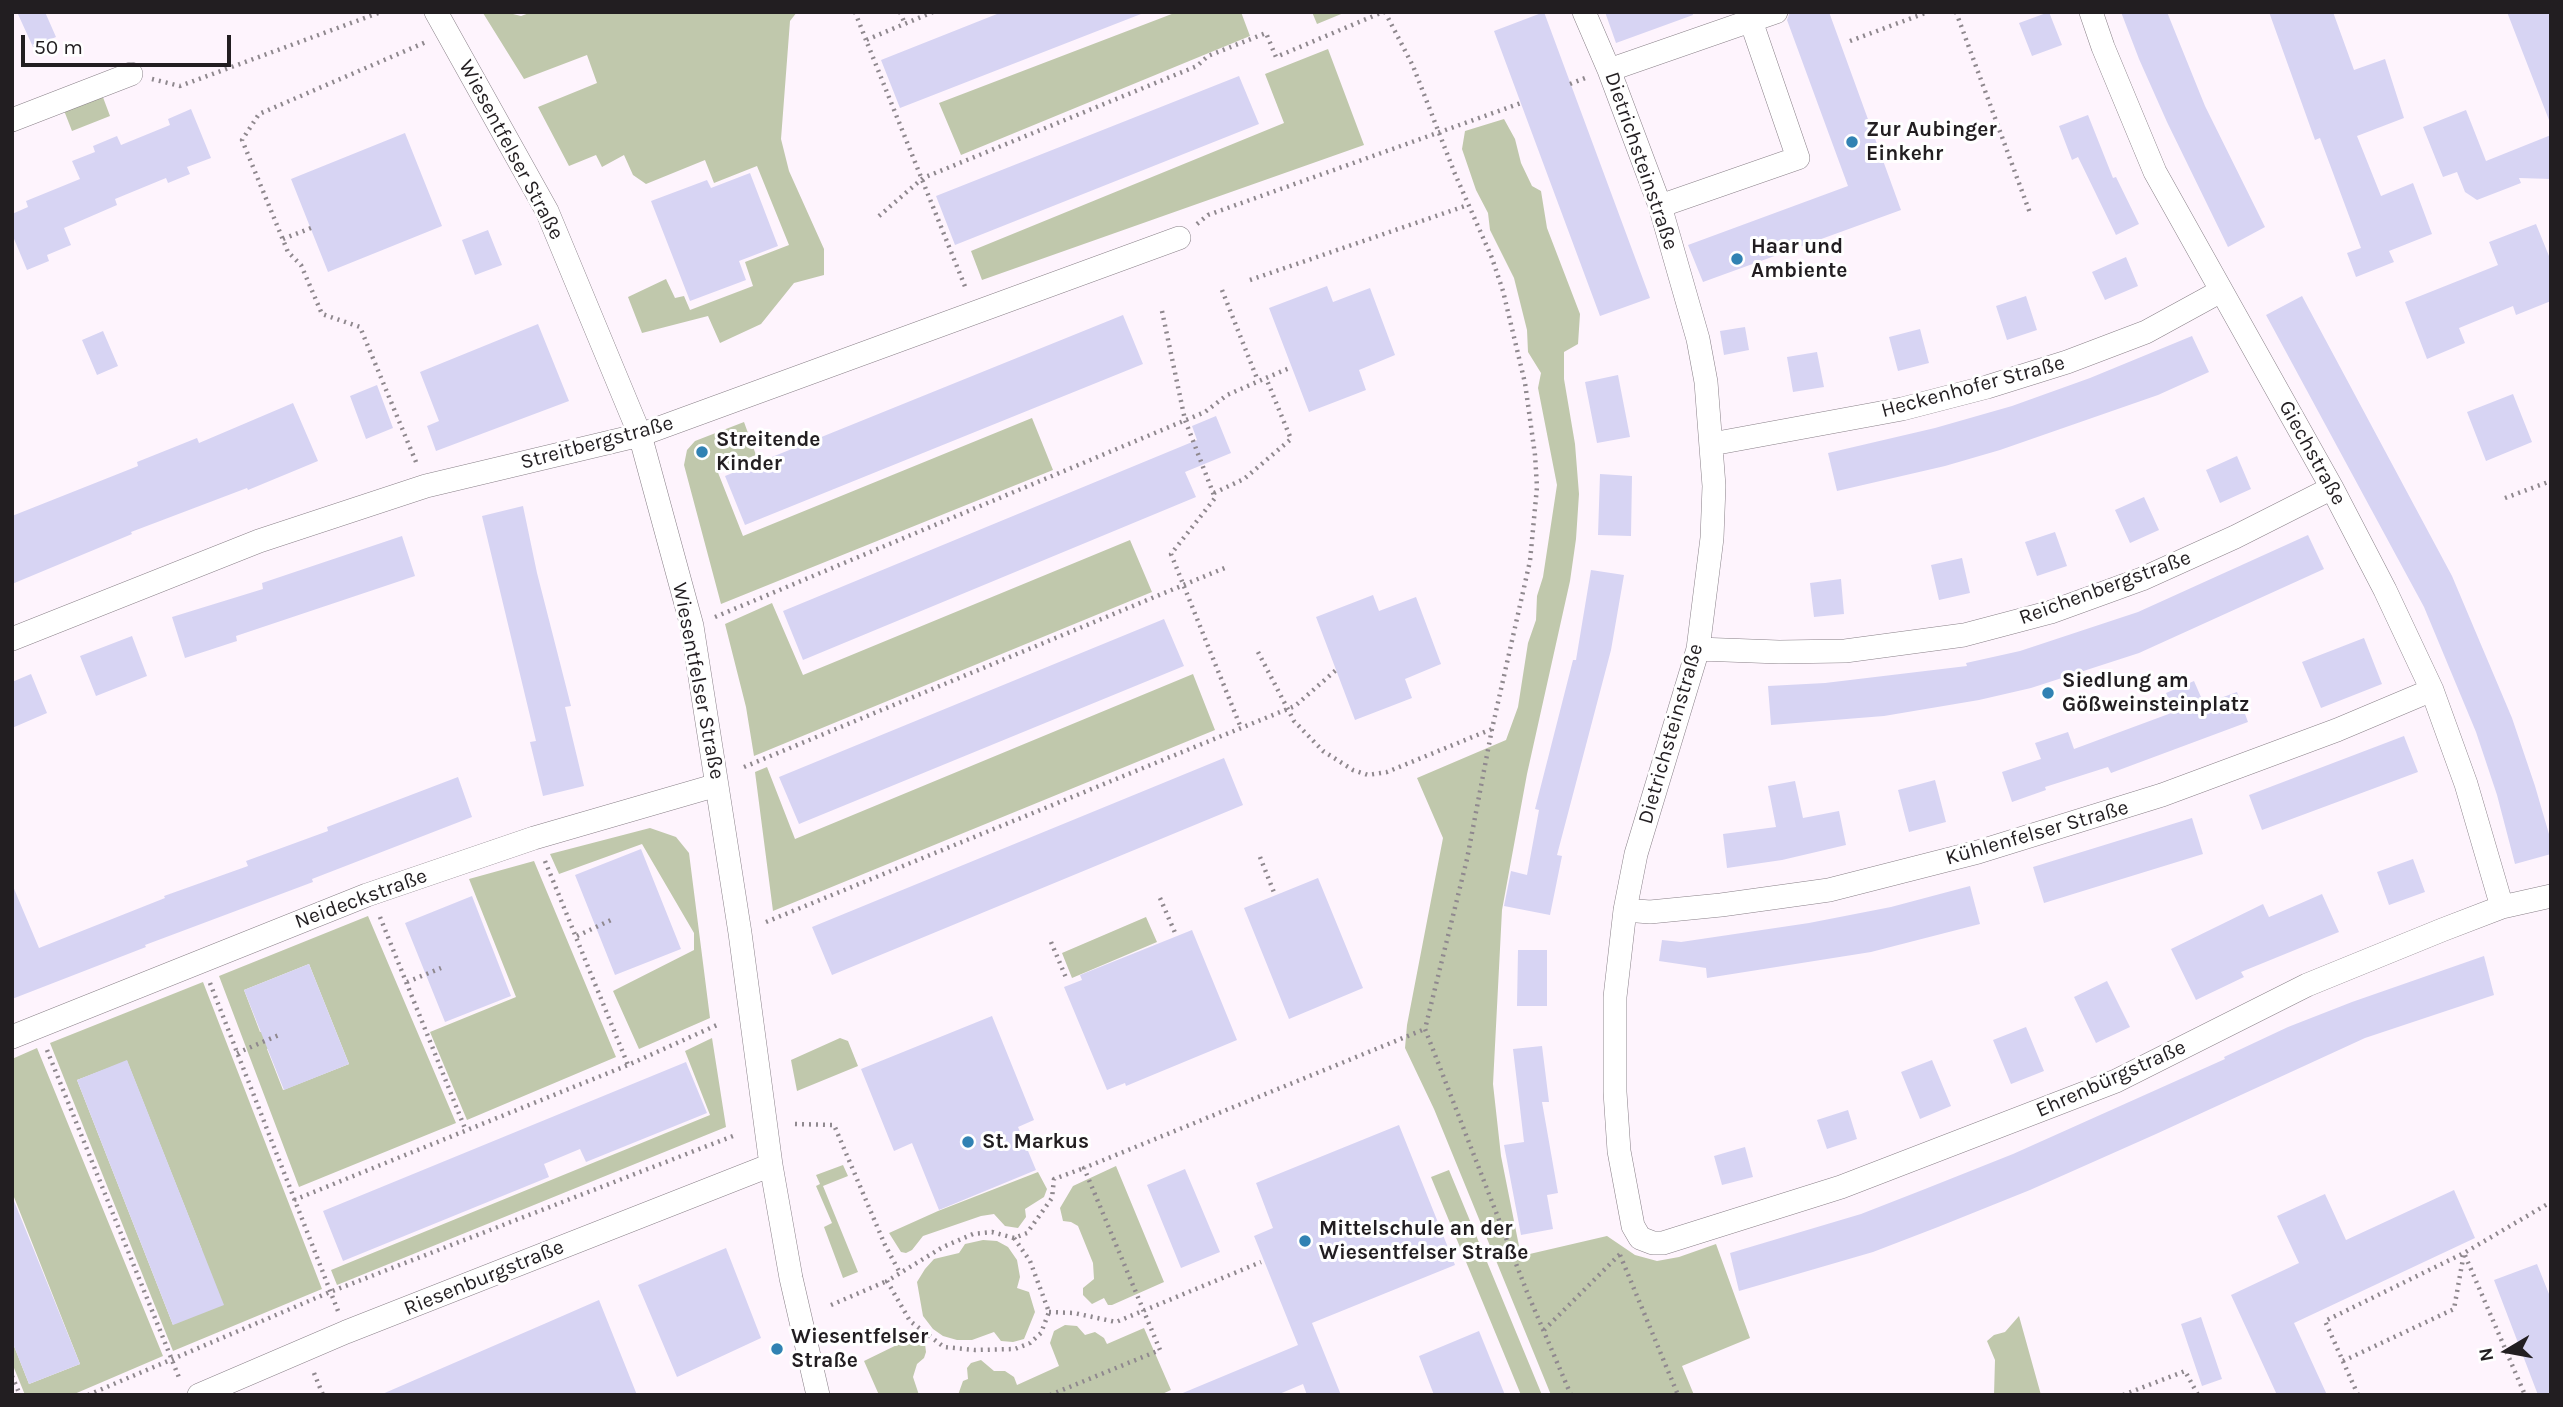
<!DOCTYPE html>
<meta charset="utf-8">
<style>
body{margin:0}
#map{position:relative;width:2563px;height:1407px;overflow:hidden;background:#fef4fd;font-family:Karla,sans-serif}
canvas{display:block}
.frame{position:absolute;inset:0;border:14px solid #221e21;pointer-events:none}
.north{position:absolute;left:2472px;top:1316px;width:70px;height:70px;-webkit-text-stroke:5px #fff;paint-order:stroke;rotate:260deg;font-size:19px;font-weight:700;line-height:28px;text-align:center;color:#221e21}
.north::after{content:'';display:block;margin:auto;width:24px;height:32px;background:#221e21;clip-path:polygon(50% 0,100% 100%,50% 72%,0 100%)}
.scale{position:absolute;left:21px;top:35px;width:210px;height:32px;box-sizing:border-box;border:4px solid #221e21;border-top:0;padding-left:9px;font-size:21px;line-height:24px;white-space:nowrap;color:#221e21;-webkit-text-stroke:5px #fff;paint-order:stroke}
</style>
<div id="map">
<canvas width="2563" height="1407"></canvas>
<div class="frame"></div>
<div class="north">N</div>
<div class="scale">50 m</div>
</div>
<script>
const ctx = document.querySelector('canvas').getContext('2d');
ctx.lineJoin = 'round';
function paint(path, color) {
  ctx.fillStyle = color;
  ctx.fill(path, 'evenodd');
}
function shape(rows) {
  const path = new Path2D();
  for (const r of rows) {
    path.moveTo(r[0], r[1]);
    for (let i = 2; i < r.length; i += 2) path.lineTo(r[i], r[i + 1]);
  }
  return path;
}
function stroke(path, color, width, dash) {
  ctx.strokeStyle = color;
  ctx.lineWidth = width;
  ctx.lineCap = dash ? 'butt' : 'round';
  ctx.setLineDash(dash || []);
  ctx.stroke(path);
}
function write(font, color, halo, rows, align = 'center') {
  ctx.font = font + ' Karla,sans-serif';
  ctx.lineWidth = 6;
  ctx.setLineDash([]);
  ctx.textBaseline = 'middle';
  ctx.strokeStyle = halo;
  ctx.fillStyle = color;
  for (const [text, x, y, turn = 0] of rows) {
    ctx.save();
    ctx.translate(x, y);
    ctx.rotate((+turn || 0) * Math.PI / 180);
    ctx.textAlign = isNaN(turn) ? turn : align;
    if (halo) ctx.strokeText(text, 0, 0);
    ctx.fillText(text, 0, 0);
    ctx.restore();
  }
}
paint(shape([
 [485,12,505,12,521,16,532,12,797,12,790,21,781,139,789,171,824,249,824,275,794,283,761,324,720,343,708,316,642,333,628,297,666,279,675,298,684,296,690,310,753,286,745,262,789,245,757,166,714,183,705,160,646,184,633,175,624,155,602,167,596,155,569,166,538,107,597,83,587,55,524,79,483,13],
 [1177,12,1241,12,1250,36,961,155,939,103],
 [1312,12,1346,12,1317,24],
 [1328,49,1364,145,982,280,971,251,1284,123,1265,74],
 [101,92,110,116,72,131,63,108],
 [1504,119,1515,139,1521,163,1532,186,1541,191,1547,228,1580,314,1578,344,1564,352,1564,379,1575,444,1579,494,1576,539,1570,581,1527,774,1502,910,1493,1084,1501,1156,1521,1256,1607,1236,1635,1255,1657,1261,1679,1257,1716,1244,1750,1338,1682,1366,1694,1395,1551,1395,1434,1109,1405,1048,1407,1025,1443,838,1417,778,1506,740,1518,707,1528,643,1536,620,1537,596,1543,577,1557,485,1538,388,1541,373,1528,352,1527,330,1514,278,1490,230,1488,213,1476,190,1462,149,1465,131],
 [1032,418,1053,470,721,604,684,465,687,450,695,441,744,422,756,455,717,470,743,536],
 [1130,540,1152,592,754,756,746,707,725,624,772,603,803,675],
 [1193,674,1215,730,773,911,755,772,767,767,795,839],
 [650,828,676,837,689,853,710,1018,639,1049,613,991,694,950,694,933,642,844,559,874,550,854],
 [534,861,616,1057,467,1120,430,1032,516,997,469,879],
 [368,916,456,1123,299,1187,219,976],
 [309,964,349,1064,283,1090,267,1049,282,1042,276,1027,260,1032,244,990],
 [1146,917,1157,942,1072,978,1062,953],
 [203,982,322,1289,173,1351,50,1043],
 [127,1061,202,1250,173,1325,77,1080],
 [712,1038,726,1127,337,1285,331,1270,710,1115,685,1051],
 [840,1038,848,1041,858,1066,797,1091,791,1060],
 [37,1048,163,1356,72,1395,25,1395,12,1363,12,1341,29,1384,80,1364,12,1192,12,1059],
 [843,1165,848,1176,823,1186,858,1272,843,1278,824,1227,832,1223,816,1186,820,1184,816,1175],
 [1116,1166,1164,1282,1112,1305,1108,1305,1104,1298,1092,1304,1083,1295,1083,1288,1094,1279,1093,1263,1078,1226,1071,1222,1063,1221,1060,1208,1073,1186],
 [1449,1170,1542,1395,1521,1395,1431,1177],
 [1038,1172,1047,1189,1044,1197,1025,1209,1026,1217,1018,1228,1005,1226,994,1214,981,1216,923,1236,912,1250,906,1253,901,1252,889,1233,938,1211],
 [983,1240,997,1241,1008,1247,1017,1260,1020,1277,1017,1288,1029,1292,1035,1312,1024,1339,1013,1342,1001,1341,994,1332,972,1340,957,1340,943,1336,933,1329,923,1316,917,1282,925,1269,934,1259,959,1253,965,1244],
 [2019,1316,2041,1395,1994,1395,1995,1360,1987,1341,1994,1335,2005,1332],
 [1065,1325,1077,1326,1085,1335,1095,1332,1104,1338,1107,1344,1144,1328,1171,1390,1160,1395,958,1395,963,1381,968,1379,967,1368,971,1363,981,1360,994,1371,1005,1371,1014,1377,1017,1385,1059,1366,1050,1343,1054,1331],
 [918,1339,925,1344,926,1352,924,1358,917,1364,913,1377,919,1395,879,1395,864,1361,907,1340]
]), '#c0c8ac');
paint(shape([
 [17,12,45,12,56,37,33,47],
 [1002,12,1141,14,900,108,881,60],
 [1544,12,1650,298,1600,316,1494,31],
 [1605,12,1692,12,1693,15,1616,43],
 [1790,12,1829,12,1901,210,1703,282,1688,245,1848,186,1787,20],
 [2049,12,2062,45,2032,56,2019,23],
 [2121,12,2167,12,2205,106,2265,227,2228,247,2167,122,2139,59],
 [2269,12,2333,12,2354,70,2385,59,2404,118,2357,136,2381,196,2413,183,2432,234,2389,251,2394,262,2356,277,2347,253,2361,248,2320,138,2315,140],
 [2507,12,2551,12,2551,120,2549,120],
 [1239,76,1259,124,955,245,936,196],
 [191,109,211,158,187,167,190,174,168,183,166,178,115,199,117,205,64,228,71,245,47,255,49,261,27,270,12,234,12,214,28,207,26,201,80,179,72,161,95,152,93,146,117,136,121,145,170,125,168,119],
 [2466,110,2486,161,2551,135,2551,179,2519,178,2521,183,2477,200,2465,192,2457,172,2443,177,2423,127],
 [2088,115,2113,178,2116,177,2139,224,2116,235,2078,157,2072,160,2059,126],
 [405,133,442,226,328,272,291,179],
 [750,173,778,246,739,261,746,280,690,301,651,201,707,180,711,188],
 [2536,224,2551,261,2551,301,2516,315,2513,306,2459,328,2465,343,2427,359,2405,302,2498,265,2489,242],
 [488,230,502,265,475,275,462,240],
 [2126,257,2138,286,2105,300,2092,272],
 [1327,286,1333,302,1370,288,1395,355,1359,370,1366,390,1309,412,1269,308],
 [2026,296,2037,330,2007,340,1996,306],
 [2302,296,2452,576,2512,718,2535,786,2551,841,2551,854,2515,864,2497,795,2476,732,2424,607,2266,315],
 [1123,315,1143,364,745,525,725,476],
 [538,324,569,401,436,451,427,426,439,421,420,372],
 [1745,327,1749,350,1724,355,1720,331],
 [1920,329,1929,363,1898,371,1889,337],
 [103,331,118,366,97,375,82,340],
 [2192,336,2209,372,2158,395,2000,450,1945,466,1837,491,1828,453,1935,428,2012,406,2090,378],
 [1817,352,1824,387,1793,392,1787,357],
 [1618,375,1630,437,1597,443,1585,382],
 [377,385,393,428,366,439,350,396],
 [2513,394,2532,442,2486,461,2467,412],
 [293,403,318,461,248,490,247,488,131,532,132,534,12,584,12,516,138,466,137,462,197,438,199,443],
 [1216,416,1231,453,1185,472,1196,497,803,660,783,611,1197,440,1192,426],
 [2237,456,2251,489,2220,503,2206,470],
 [1600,474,1632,476,1631,536,1598,535],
 [2144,497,2159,530,2130,543,2115,510],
 [523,506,537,573,571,706,565,707,584,786,543,796,530,742,536,741,482,516],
 [2055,532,2067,566,2037,576,2025,542],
 [2308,535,2324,569,2139,653,2031,688,1979,700,1884,716,1771,725,1768,686,1825,683,1967,666,1966,663,2020,651,2138,612],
 [402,536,415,576,236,636,237,641,185,658,172,617,263,589,262,583],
 [1962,558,1970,593,1939,600,1931,565],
 [1591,570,1624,575,1611,650,1557,855,1562,856,1550,915,1504,906,1511,871,1527,875,1539,810,1535,809,1573,660,1576,660],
 [1841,579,1844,614,1814,617,1810,583],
 [1373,595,1379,611,1416,597,1441,664,1405,679,1412,698,1355,720,1316,617],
 [1164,619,1184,666,799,824,779,777],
 [132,636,147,676,96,696,80,656],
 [2364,638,2382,684,2321,708,2302,662],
 [31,674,47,713,12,728,12,682],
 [2194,681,2204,704,2237,692,2248,722,2111,773,2108,767,2045,787,2046,790,2012,802,2002,772,2041,759,2035,743,2068,732,2074,749,2174,712,2166,693],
 [2404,736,2418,772,2262,830,2249,795],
 [1224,758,1243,805,832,975,812,927],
 [458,777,472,817,312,879,313,882,145,945,146,947,12,999,12,884,39,948,165,898,164,896,248,866,246,861,328,831,327,827],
 [1935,780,1946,822,1909,832,1898,790],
 [1795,781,1803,818,1839,811,1846,845,1782,860,1727,868,1723,834,1776,827,1768,786],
 [2192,818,2203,854,2044,903,2033,867],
 [641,849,681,949,615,975,575,875],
 [2413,859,2425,892,2389,905,2377,872],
 [1318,878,1363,988,1289,1019,1244,908],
 [1970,886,1980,924,1871,952,1707,978,1706,968,1659,961,1662,940,1681,942,1809,923,1891,907],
 [2322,894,2339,932,2241,972,2244,977,2196,1000,2171,949,2263,904,2269,917],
 [472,896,511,996,445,1022,405,923],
 [1192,930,1237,1040,1126,1086,1125,1083,1107,1090,1064,987,1082,980,1080,975],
 [1518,950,1547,950,1547,1006,1517,1006],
 [2484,956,2494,995,2365,1038,2156,1134,2030,1190,1938,1227,1873,1252,1739,1291,1730,1253,1861,1214,1925,1189,2013,1154,2225,1059,2224,1057,2288,1027,2352,1002],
 [309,964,349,1064,284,1090,244,990],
 [2107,981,2130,1027,2096,1043,2074,997],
 [992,1016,1034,1120,1018,1127,1036,1170,939,1210,912,1143,894,1151,861,1069],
 [2026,1027,2044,1071,2011,1084,1993,1040],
 [1542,1046,1549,1102,1542,1102,1558,1193,1547,1195,1553,1229,1521,1235,1504,1145,1524,1142,1513,1049],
 [127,1060,224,1305,173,1325,77,1080],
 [1932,1060,1951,1106,1920,1119,1901,1072],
 [686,1062,707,1113,586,1162,580,1149,544,1164,549,1177,343,1261,323,1211],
 [1848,1110,1857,1139,1827,1149,1817,1120],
 [1399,1125,1455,1265,1312,1323,1341,1395,1307,1395,1303,1384,1277,1395,1178,1395,1298,1345,1254,1236,1273,1228,1256,1183],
 [1745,1147,1753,1177,1722,1185,1714,1156],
 [1185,1169,1220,1252,1181,1268,1147,1185],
 [2454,1190,2475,1238,2294,1323,2327,1395,2277,1395,2231,1295,2299,1263,2277,1216,2325,1194,2346,1240],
 [12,1196,80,1364,29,1384,12,1341],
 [726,1248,761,1338,677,1377,638,1285],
 [2537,1264,2551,1299,2551,1395,2538,1395,2494,1280],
 [599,1300,637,1395,380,1395,544,1324],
 [2201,1317,2222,1379,2202,1386,2181,1324],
 [1479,1331,1505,1395,1434,1395,1419,1356]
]), '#d7d4f3');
const street = shape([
 [436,12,547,211,640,435,692,626,740,933,771,1165,791,1278,818,1395],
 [1584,12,1609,70,1660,206,1698,339,1706,382,1714,486,1712,538,1698,649,1636,854,1625,910,1615,997,1615,1092,1619,1151,1633,1226,1640,1238,1653,1243,1663,1243,1841,1187,2116,1081,2307,985,2442,930,2502,907,2551,896],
 [2091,12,2103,47,2155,172,2332,488,2385,590,2432,690,2466,784,2502,907],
 [1609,70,1776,12],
 [12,120,131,74],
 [1660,206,1798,158,1751,21],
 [1712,444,1902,409,1987,387,2067,362,2146,332,2221,291],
 [12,639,259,541,426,486,640,435,1179,238],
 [1698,649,1779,652,1845,651,1964,635,2051,612,2142,579,2235,537,2332,488],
 [1625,910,1650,912,1721,905,1829,890,1978,852,2162,795,2337,730,2432,690],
 [12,1037,367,895,534,838,717,785],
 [199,1395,346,1332,771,1165]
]);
stroke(street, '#898088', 24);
stroke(shape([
 [855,12,866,40],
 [900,12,905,24],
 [933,12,866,40,966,289],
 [1385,12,1413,66,1455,174,1492,258,1503,291,1525,383,1535,455,1537,487,1530,561,1492,729,1467,859,1425,1029,1527,1292,1571,1395],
 [1956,12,2030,213],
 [1850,41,1928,12],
 [152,79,180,86,381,12],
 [1570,84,1585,78],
 [879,216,923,178,1197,66,1208,56,1266,33,1276,57,1383,12],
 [1197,224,1208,215,1521,103],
 [283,239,311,228],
 [1250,280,1468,205],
 [1222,290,1258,381],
 [1162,311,1185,420,1215,498,1171,554,1241,728],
 [416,462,360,327,322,314,301,265,288,252,242,140,259,114,426,42],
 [1214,493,1244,479,1291,439,1266,378,1292,367],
 [2505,498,2551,481],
 [715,617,1205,412,1227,395,1266,378],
 [1258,652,1294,721,1323,751,1353,770,1368,775,1387,772,1492,729],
 [744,767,1227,567],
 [1260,857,1275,895],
 [545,861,628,1065],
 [1160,898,1176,935],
 [380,917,466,1131],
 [766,922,1295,706,1336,670],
 [577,936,611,920],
 [1051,942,1067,980],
 [407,982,441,968],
 [210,983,338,1311],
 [47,1050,180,1380],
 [237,1053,279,1035],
 [795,1124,834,1125,885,1245,900,1273],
 [294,1200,628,1065,717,1025],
 [1014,1238,992,1232,973,1234,943,1247,887,1281,910,1321,944,1347,975,1350,1015,1349,1030,1343,1041,1333,1049,1312,1030,1261,1014,1238,1027,1233,1052,1198,1054,1179,1084,1168],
 [1620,1255,1678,1395],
 [831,1305,887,1281],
 [1049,1312,1074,1313,1116,1322,1261,1262],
 [1544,1330,1621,1253],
 [2343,1361,2454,1309,2464,1253,2525,1395],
 [314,1373,323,1395],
 [12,1376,20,1395],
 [88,1395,330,1292,733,1136],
 [1050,1395,1160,1350,1084,1168,1425,1029],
 [2123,1395,2185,1371,2198,1395],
 [2358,1395,2325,1321,2464,1253,2551,1202]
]), '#8f888e', 4.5, [2, 5]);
stroke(street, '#fff', 23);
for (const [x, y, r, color] of [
 [1852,142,7,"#3182b3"],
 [1737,259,7,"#3182b3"],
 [702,452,7,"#3182b3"],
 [2048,693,7,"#3182b3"],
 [968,1142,7,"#3182b3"],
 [1305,1241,7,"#3182b3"],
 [777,1349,7,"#3182b3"]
]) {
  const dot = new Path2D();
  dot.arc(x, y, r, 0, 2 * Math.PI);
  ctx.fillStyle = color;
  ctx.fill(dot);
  stroke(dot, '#fff', 2.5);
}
write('bold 21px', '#221e21', '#fff', [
 ["Zur Aubinger",1866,130],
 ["Einkehr",1866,154],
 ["Haar und",1751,247],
 ["Ambiente",1751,271],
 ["Streitende",716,440],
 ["Kinder",716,464],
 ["Siedlung am",2062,681],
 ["Gößweinsteinplatz",2062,705],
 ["St. Markus",982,1142],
 ["Mittelschule an der",1319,1229],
 ["Wiesentfelser Straße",1319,1253],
 ["Wiesentfelser",791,1337],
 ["Straße",791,1361]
], 'left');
write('21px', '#221e21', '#fff', [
 ["Wiesentfelser Straße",511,150,62],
 ["Dietrichsteinstraße",1641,161,71],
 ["Heckenhofer Straße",1973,387,-15],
 ["Streitbergstraße",597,443,-15],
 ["Giechstraße",2312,453,61],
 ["Reichenbergstraße",2105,588,-20],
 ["Wiesentfelser Straße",698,681,79],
 ["Dietrichsteinstraße",1671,734,-74],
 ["Kühlenfelser Straße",2037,833,-16],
 ["Neideckstraße",361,899,-20],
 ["Ehrenbürgstraße",2111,1079,-24],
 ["Riesenburgstraße",484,1278,-22]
]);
</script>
